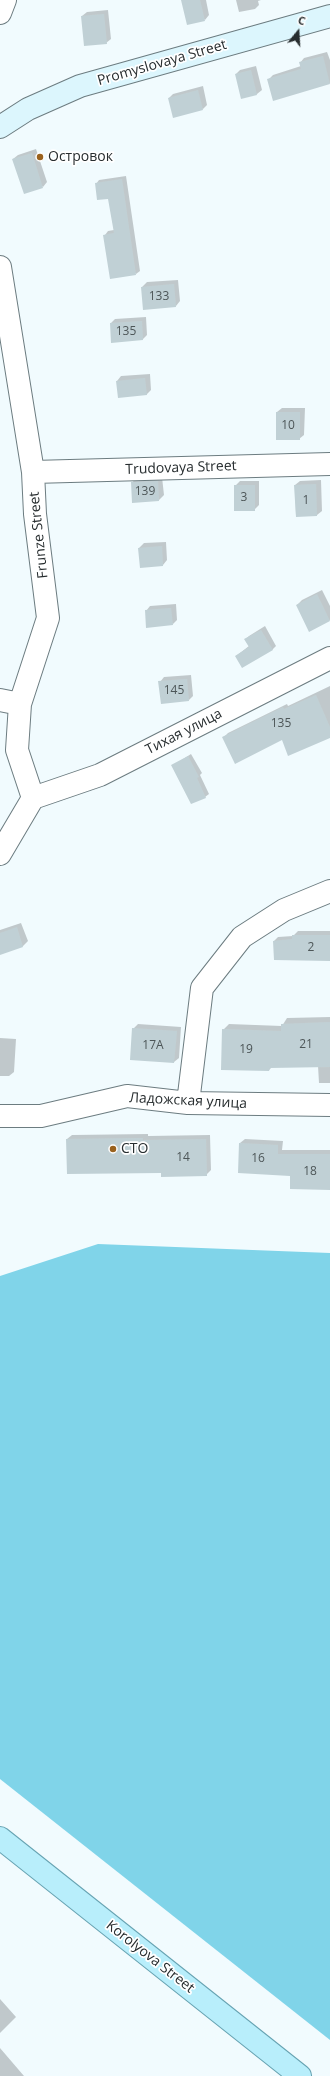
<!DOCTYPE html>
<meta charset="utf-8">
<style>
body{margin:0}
#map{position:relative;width:330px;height:2076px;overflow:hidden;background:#f1fbfe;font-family:"Open Sans",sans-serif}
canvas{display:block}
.north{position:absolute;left:278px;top:12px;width:40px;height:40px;-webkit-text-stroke:3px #fff;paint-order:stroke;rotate:18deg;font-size:11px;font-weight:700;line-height:16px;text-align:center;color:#272d2f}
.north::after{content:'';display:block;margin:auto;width:14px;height:18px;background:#272d2f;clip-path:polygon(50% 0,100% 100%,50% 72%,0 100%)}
</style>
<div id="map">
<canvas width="330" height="2076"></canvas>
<div class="north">С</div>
</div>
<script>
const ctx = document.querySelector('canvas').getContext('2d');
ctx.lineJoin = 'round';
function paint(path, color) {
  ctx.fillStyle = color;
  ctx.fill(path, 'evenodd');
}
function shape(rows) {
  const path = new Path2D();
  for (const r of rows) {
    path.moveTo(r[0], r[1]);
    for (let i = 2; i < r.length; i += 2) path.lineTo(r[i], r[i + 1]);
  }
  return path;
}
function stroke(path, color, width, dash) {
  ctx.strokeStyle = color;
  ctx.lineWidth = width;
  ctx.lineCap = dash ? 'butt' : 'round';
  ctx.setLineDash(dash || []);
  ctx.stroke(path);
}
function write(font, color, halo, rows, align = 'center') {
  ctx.font = font + ' "Open Sans",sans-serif';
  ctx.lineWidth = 3.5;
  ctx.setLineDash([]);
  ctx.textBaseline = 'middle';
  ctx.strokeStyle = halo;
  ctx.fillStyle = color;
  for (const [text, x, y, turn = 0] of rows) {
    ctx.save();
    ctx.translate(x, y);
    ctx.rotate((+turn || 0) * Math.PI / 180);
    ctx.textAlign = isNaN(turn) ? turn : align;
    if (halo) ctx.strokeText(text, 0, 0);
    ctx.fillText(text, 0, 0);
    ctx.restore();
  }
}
paint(shape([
 [98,1244,330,1253,330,2040,0,1779,0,1276]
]), '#80d4e9');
paint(shape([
 [184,0,206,0,209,15,205,20],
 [236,0,261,0,258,1,259,5,255,9,239,12],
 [108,10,111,39,106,43,82,16,87,12],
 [327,52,330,60,330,83,274,99,268,80,273,75,301,66,300,63,304,58],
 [256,66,262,90,257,94,242,98,236,74,240,70],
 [203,86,207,105,203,109,169,98,173,94],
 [36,149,47,182,43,187,13,159,18,155],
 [126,176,140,271,136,274,105,235,108,231,114,230,109,198,96,184,99,180],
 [178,280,180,301,176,306,142,287,147,282],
 [146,317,147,335,142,340,111,323,115,319],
 [150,374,151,390,146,395,117,381,121,376],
 [282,408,305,408,304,435,299,439,277,412],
 [162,477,164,495,159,500,132,483,136,478],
 [321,480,322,511,317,515,296,516,295,485,300,481],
 [240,481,259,481,259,505,254,510,235,486],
 [166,542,167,560,163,565,139,548,144,543],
 [322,590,330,606,330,620,310,630,297,605,302,600],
 [176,604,177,620,173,624,146,611,150,606],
 [265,626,276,646,272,650,236,656,249,646,245,640,249,636],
 [191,675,193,696,189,700,160,682,164,677],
 [330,686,330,737,223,738,228,733,287,704,288,706],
 [191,754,202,773,200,775,209,794,205,797,172,766],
 [21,923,28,941,23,946,0,954,0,930],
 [298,931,330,931,330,960,274,941,278,937,293,936],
 [330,1017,330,1083,319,1083,318,1066,272,1067,269,1070,223,1030,229,1024,282,1026,287,1018],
 [138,1024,181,1027,179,1058,174,1062,133,1029],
 [0,1038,16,1039,14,1072,9,1076,0,1076],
 [148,1134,148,1136,210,1135,211,1170,206,1175,162,1172,67,1139,72,1135],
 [245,1139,283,1141,282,1150,330,1150,330,1189,291,1175,240,1143],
 [0,1999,16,2017,0,2033],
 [0,2048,24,2076,0,2076]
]), '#0003');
paint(shape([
 [181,0,200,0,205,21,187,25],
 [104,14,107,44,84,46,81,16],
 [323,56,330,84,273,101,267,79,301,69,299,62],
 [251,70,257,95,241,99,235,74],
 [198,90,203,110,173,118,168,98],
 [32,153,43,188,24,194,12,159],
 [122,179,136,275,110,279,103,235,114,233,108,199,97,200,95,183],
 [174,284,176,307,143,310,141,287],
 [142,321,143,340,111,343,110,323],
 [145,378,147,395,118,398,116,381],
 [276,412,300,412,300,440,276,440],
 [158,481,159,501,132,503,131,482],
 [316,484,317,516,296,517,294,485],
 [234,485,255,485,255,511,234,511],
 [162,546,163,566,140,568,138,548],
 [317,594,330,621,309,632,296,605],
 [171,608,173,625,146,628,145,610],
 [261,630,273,650,242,668,235,656,249,647,244,639],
 [187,679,189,701,161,704,158,681],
 [316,695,330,727,330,738,288,756,282,740,235,764,222,737,283,707,284,709],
 [188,756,199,777,197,778,206,798,191,804,171,765],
 [17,927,23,947,0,955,0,933],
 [292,935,330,935,330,961,274,960,273,941,292,939],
 [330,1022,330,1067,270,1068,269,1071,221,1070,222,1029,281,1031,281,1024],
 [132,1028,177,1031,174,1063,130,1060],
 [143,1138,143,1140,206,1139,207,1176,161,1177,161,1173,67,1174,66,1139],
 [239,1143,278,1145,278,1154,330,1154,330,1190,290,1189,290,1176,238,1173]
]), '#c0d0d5');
const street = shape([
 [0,13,5,0],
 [0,267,33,472,35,514,48,618,20,704,17,750,33,798],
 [33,472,330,464],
 [0,700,20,704],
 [33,798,100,775,330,658],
 [0,854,33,798],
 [188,1103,202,988,242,937,284,910,330,891],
 [0,1116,41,1116,127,1096,188,1103,330,1105]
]);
const secondary = shape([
 [0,127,28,109,80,86,330,16]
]);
const primary = shape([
 [0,1838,300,2076]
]);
stroke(street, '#6c7c80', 24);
stroke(secondary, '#6c7c80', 24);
stroke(primary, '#67a3b2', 24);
stroke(street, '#fff', 22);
stroke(secondary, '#dcf6fd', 22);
stroke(primary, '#b8eefb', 22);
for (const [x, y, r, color] of [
 [40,157,4,"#9a621e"],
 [113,1149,4,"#9a621e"]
]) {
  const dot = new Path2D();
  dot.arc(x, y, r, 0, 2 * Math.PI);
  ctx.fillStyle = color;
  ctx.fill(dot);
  stroke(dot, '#fff', 1.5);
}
write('12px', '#4d5658', null, [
 ["133",159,297],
 ["135",126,332],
 ["10",288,426],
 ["139",145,492],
 ["3",244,498],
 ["1",306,501],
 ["145",174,691],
 ["135",281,724],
 ["2",311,948],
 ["21",306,1045],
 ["17А",153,1046],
 ["19",246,1050],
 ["14",183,1158],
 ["16",258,1159],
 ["18",310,1172]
]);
write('14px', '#272d2f', '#fff', [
 ["Promyslovaya Street",162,63,-16],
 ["Trudovaya Street",181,468,-2],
 ["Frunze Street",39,535,-96],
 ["Тихая улица",184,732,-27],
 ["Ладожская улица",188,1101,3],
 ["Korolyova Street",150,1957,38]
]);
write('14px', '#272d2f', '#fff', [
 ["Островок",48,157],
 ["СТО",121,1149]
], 'left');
</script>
